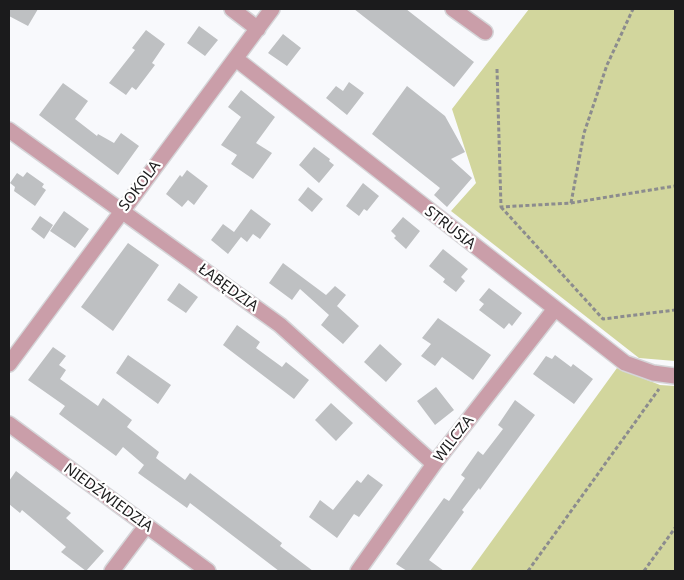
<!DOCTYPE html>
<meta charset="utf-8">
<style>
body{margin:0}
#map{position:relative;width:684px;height:580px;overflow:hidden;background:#f8f9fc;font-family:"Noto Sans",sans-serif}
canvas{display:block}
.frame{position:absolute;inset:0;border:10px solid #1b1b1c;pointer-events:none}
</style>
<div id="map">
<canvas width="684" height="580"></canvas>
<div class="frame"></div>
</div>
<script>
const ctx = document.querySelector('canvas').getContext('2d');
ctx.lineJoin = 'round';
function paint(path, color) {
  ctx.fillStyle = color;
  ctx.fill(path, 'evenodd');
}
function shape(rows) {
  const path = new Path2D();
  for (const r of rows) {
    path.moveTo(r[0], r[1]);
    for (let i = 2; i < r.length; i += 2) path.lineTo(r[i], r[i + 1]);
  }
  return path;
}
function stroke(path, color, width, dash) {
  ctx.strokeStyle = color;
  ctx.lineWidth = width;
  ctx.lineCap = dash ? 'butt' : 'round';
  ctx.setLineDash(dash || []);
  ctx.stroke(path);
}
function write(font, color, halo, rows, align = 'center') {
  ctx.font = font + ' "Noto Sans",sans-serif';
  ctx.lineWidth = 4.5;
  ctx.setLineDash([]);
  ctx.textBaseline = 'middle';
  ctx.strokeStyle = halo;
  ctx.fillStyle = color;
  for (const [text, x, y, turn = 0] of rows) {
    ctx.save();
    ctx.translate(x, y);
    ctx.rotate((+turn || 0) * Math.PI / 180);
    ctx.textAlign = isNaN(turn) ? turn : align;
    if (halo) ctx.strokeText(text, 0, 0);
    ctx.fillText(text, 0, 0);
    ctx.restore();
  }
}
paint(shape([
 [529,9,675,9,675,361,639,358,451,211,476,183,452,109],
 [617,368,660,385,675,386,675,571,470,571]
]), '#d2d69d');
paint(shape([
 [9,9,38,9,28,26,9,16],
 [354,9,406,9,474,62,454,87],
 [199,26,218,40,205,56,187,43],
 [146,30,165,44,152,63,155,65,136,90,132,87,126,95,109,83,135,50,132,48],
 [283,34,301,48,287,66,268,53],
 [349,82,364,93,347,115,326,98,336,86,343,91],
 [63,83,88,101,75,119,97,136,98,134,114,143,121,133,139,146,118,175,39,115],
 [407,86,445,116,465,152,451,159,472,178,447,207,434,195,440,188,372,134],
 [241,90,275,117,256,143,272,153,253,179,231,164,237,155,221,145,241,117,228,107],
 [314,147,330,159,329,161,334,165,319,183,299,165],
 [187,170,208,186,194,205,188,200,182,207,166,194,180,175,182,177],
 [27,172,44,184,42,187,46,190,35,206,14,191,15,187,10,183,17,173,23,177],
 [363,183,379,196,367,211,364,209,359,216,346,206],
 [308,187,323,199,312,212,298,200],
 [251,209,271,224,260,239,253,234,247,242,241,237,228,254,211,240,223,224,234,232],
 [64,211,89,229,75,248,50,231],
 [40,216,53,225,44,239,31,229],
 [403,217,420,231,406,249,394,238,396,236,391,231],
 [128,243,159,265,113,331,81,307],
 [443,249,468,269,461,277,465,281,456,292,443,282,445,279,429,266],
 [283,263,326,295,335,286,346,295,337,306,359,326,343,344,321,325,329,315,300,289,292,300,269,283],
 [179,283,198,297,186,313,167,300],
 [489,288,522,313,512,326,509,323,504,329,479,310,484,304,479,300],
 [438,318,491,355,473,380,442,357,435,366,421,356,431,344,422,338],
 [237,325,260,342,256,348,282,367,286,362,309,380,294,399,223,345],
 [380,344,402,364,386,382,364,362],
 [53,347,66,356,59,365,66,370,60,379,98,406,103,398,132,420,127,427,159,452,156,458,185,480,190,473,282,543,280,546,313,571,279,571,190,503,187,508,138,473,144,465,123,447,116,456,59,414,65,406,28,380],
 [128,355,171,385,158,404,116,373],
 [555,355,571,367,573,364,593,379,574,404,533,374,546,356,552,359],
 [436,387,454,410,435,425,417,401],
 [515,400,535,415,480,490,479,488,462,510,464,512,429,560,444,571,407,571,396,564,444,498,449,501,465,478,461,475,478,451,483,455,503,429,498,425],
 [331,403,353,423,336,441,315,420],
 [16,471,71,513,66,518,104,551,86,571,61,552,66,547,22,510,20,513,9,504,9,481],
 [368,474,383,485,359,517,354,514,337,538,309,517,320,500,333,510,357,480,361,483]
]), '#bec0c2');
const minor = shape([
 [232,9,258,29],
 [453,9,485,32],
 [236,59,625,363,653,373,675,376],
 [9,130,280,325,434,464],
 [9,364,272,9],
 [9,424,208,571],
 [112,571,146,526],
 [358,571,434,464,554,310]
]);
stroke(minor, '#d5d5d8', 18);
stroke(shape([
 [497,69,501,207,571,203,675,186],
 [571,203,584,133,607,65,633,9],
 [501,207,603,319,675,310],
 [528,571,659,389],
 [644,571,675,528]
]), '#8c8c8e', 3, [4, 2.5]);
stroke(minor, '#ca9ea9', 15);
write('15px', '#1b1b1c', '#fff', [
 ["SOKOLA",140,186,-53],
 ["STRUSIA",450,228,38],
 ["ŁABĘDZIA",228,288,36],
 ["WILCZA",454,439,-52],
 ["NIEDŹWIEDZIA",108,498,36]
]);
</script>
